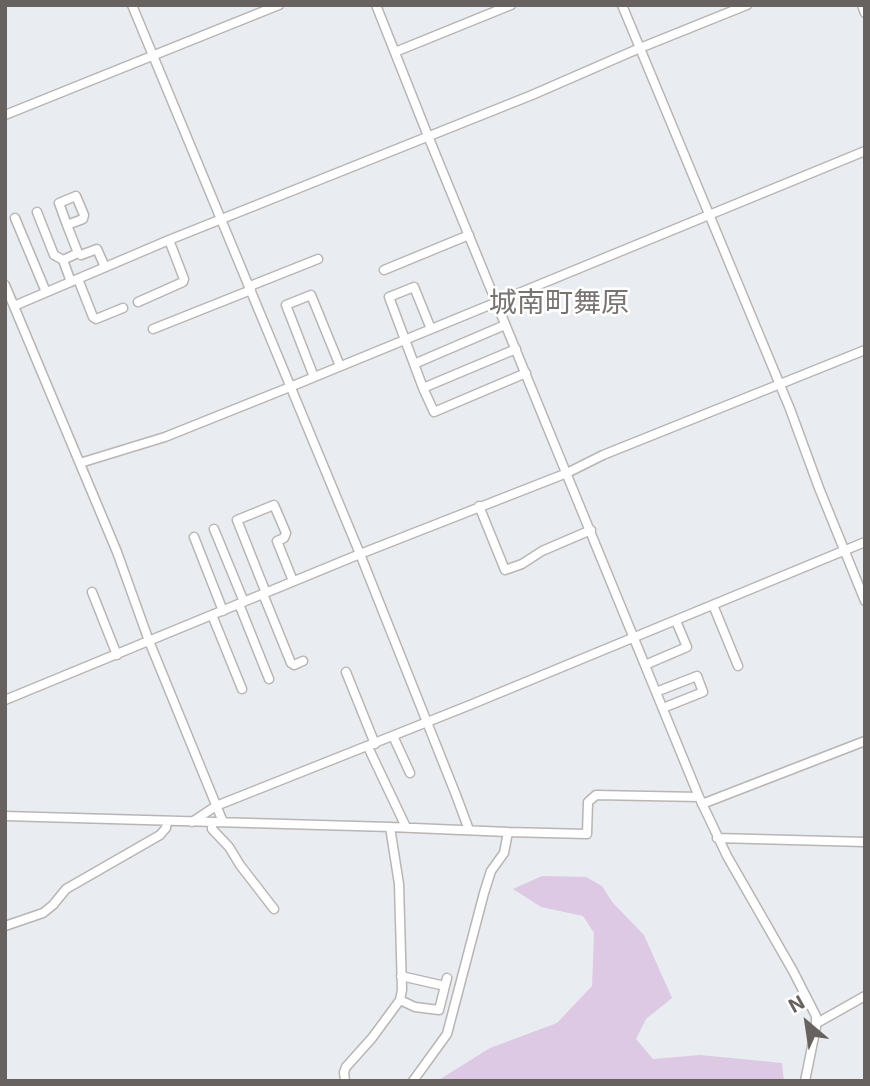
<!DOCTYPE html>
<meta charset="utf-8">
<style>
body{margin:0}
#map{position:relative;width:870px;height:1086px;overflow:hidden;background:#e9ecf0;font-family:Inter,sans-serif}
canvas{display:block}
.frame{position:absolute;inset:0;border:7px solid #676260;pointer-events:none}
.north{position:absolute;left:772px;top:988px;width:70px;height:70px;-webkit-text-stroke:5px #fff;paint-order:stroke;rotate:331deg;font-size:19px;font-weight:700;line-height:28px;text-align:center;color:#676260}
.north::after{content:'';display:block;margin:auto;width:24px;height:32px;background:#676260;clip-path:polygon(50% 0,100% 100%,50% 72%,0 100%)}
</style>
<div id="map">
<canvas width="870" height="1086"></canvas>
<div class="frame"></div>
<div class="north">N</div>
</div>
<script>
const ctx = document.querySelector('canvas').getContext('2d');
ctx.lineJoin = 'round';
function paint(path, color) {
  ctx.fillStyle = color;
  ctx.fill(path, 'evenodd');
}
function shape(rows) {
  const path = new Path2D();
  for (const r of rows) {
    path.moveTo(r[0], r[1]);
    for (let i = 2; i < r.length; i += 2) path.lineTo(r[i], r[i + 1]);
  }
  return path;
}
function stroke(path, color, width, dash) {
  ctx.strokeStyle = color;
  ctx.lineWidth = width;
  ctx.lineCap = dash ? 'butt' : 'round';
  ctx.setLineDash(dash || []);
  ctx.stroke(path);
}
function write(font, color, halo, rows, align = 'center') {
  ctx.font = font + ' Inter,"Noto Sans JP",sans-serif';
  ctx.lineWidth = 5;
  ctx.setLineDash([]);
  ctx.textBaseline = 'middle';
  ctx.strokeStyle = halo;
  ctx.fillStyle = color;
  for (const [text, x, y, turn = 0] of rows) {
    ctx.save();
    ctx.translate(x, y);
    ctx.rotate((+turn || 0) * Math.PI / 180);
    ctx.textAlign = isNaN(turn) ? turn : align;
    if (halo) ctx.strokeText(text, 0, 0);
    ctx.fillText(text, 0, 0);
    ctx.restore();
  }
}
paint(shape([
 [542,876,586,877,602,886,613,903,644,935,672,998,646,1019,636,1039,653,1059,700,1055,782,1063,784,1081,437,1081,490,1048,557,1023,592,986,594,933,583,916,541,907,513,889]
]), '#ddc9e4');
const minor = shape([
 [132,5,360,554,456,795,469,830],
 [376,5,428,136,699,797,727,856,793,971,816,1016,816,1027,805,1081],
 [622,5,790,409,819,488,865,601],
 [862,5,865,13],
 [395,52,511,5],
 [5,115,279,5],
 [37,212,54,255,63,260,71,282],
 [15,218,46,292],
 [81,255,97,249,105,267],
 [63,260,78,253,67,225,59,203,76,196,84,215,83,219,67,225],
 [384,270,469,235],
 [78,279,93,317,96,319,123,308],
 [5,285,117,552,149,641,223,822],
 [250,286,318,259],
 [138,302,183,282,184,279,169,240],
 [14,306,169,240,532,95,640,48,747,5],
 [153,329,251,290],
 [431,329,414,287,389,297,423,388,434,412,526,373],
 [414,364,505,325],
 [314,377,286,305,311,295,340,366],
 [423,388,516,349],
 [80,463,165,437,290,387,865,151],
 [479,506,505,570,522,564,542,551,591,530],
 [214,529,244,602],
 [194,537,223,611],
 [92,592,117,655],
 [266,593,237,520,274,505,286,533,284,538,277,541,293,581],
 [263,594,291,663,294,665,303,661],
 [239,604,269,679],
 [713,605,738,666],
 [212,615,242,689],
 [645,665,687,647,676,621],
 [346,672,375,744],
 [656,692,697,676,703,692,663,708],
 [5,700,360,554,567,473,603,455,865,350],
 [393,736,410,773],
 [368,747,406,827],
 [702,804,865,741],
 [5,816,390,827,508,832,587,834,588,802,596,795,699,797],
 [192,822,216,806,470,705,865,542],
 [212,822,212,829,229,847,240,865,274,909],
 [717,838,865,842],
 [5,926,43,913,53,905,66,889,160,835,166,828,167,821],
 [401,976,445,986],
 [400,1000,415,1007,439,1010,447,978],
 [817,1023,865,996],
 [345,1081,344,1072,346,1067,372,1038,400,1000,402,990,399,884,390,827],
 [413,1081,447,1034,484,893,491,871,504,853,508,832]
]);
stroke(minor, '#b9b5b3', 11);
stroke(minor, '#fff', 8);
write('28px', '#797371', '#fff', [
 ["城南町舞原",559,304]
]);
</script>
